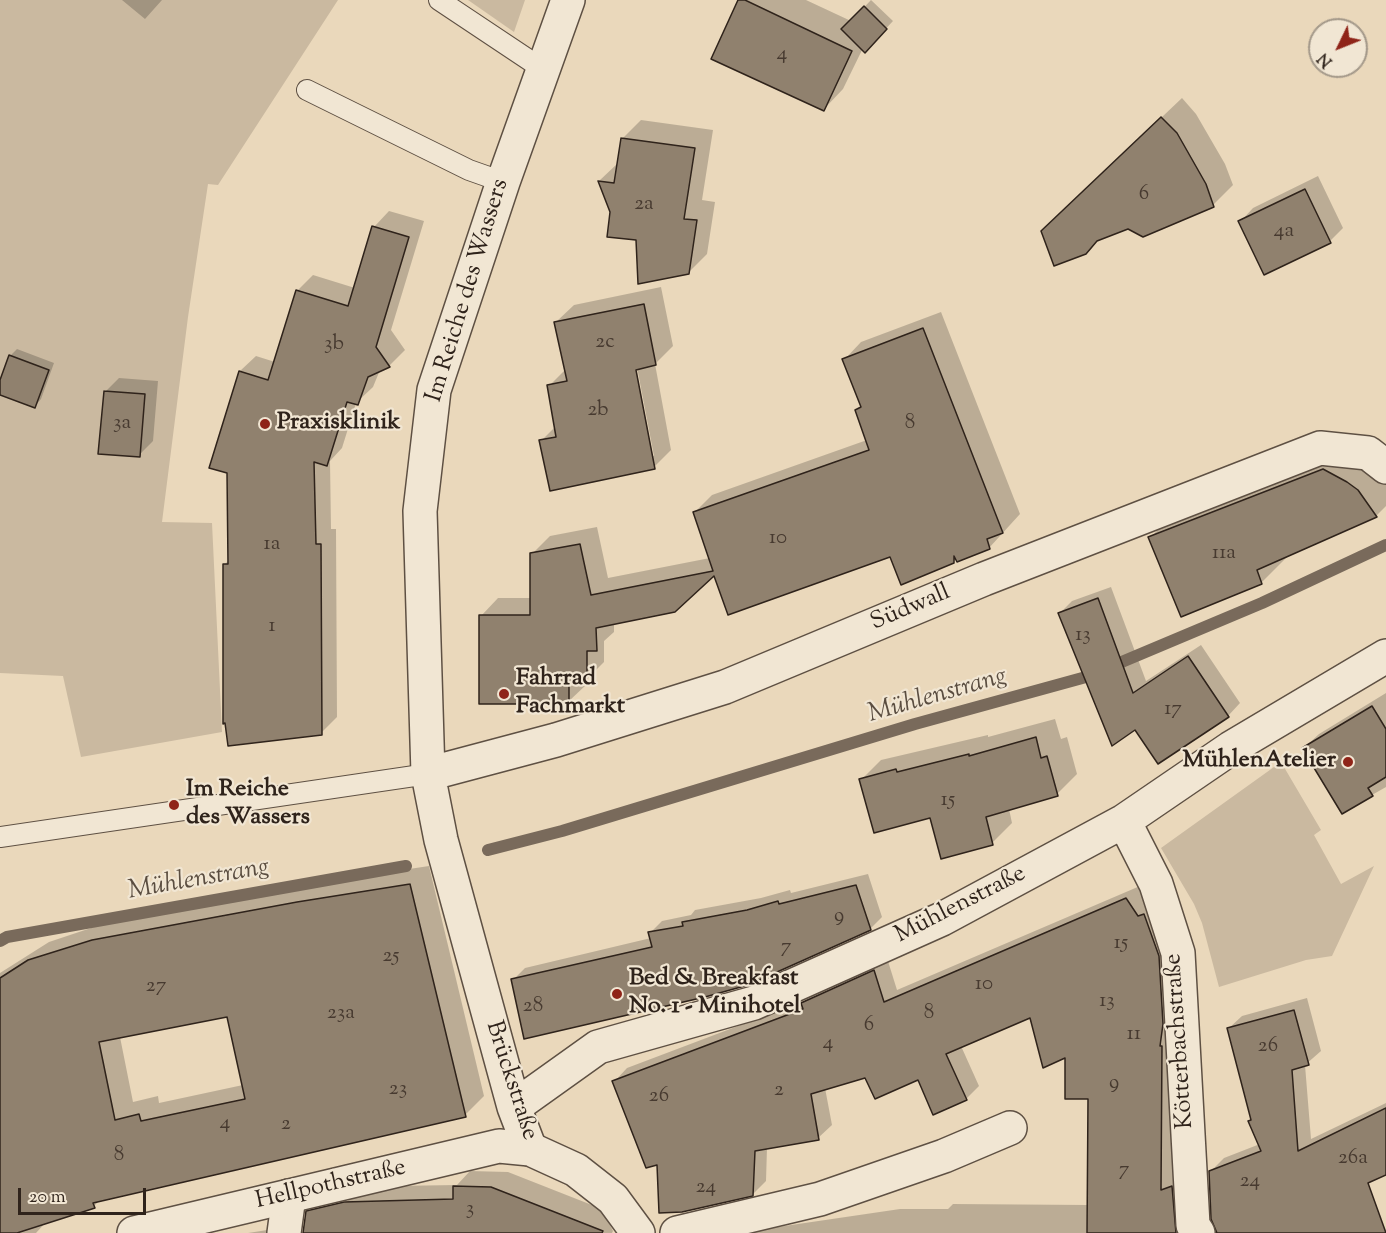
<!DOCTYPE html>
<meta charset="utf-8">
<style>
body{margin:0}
#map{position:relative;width:1386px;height:1233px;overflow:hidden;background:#ead8bb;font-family:"Sorts Mill Goudy",serif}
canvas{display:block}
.north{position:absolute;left:1308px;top:18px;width:60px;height:60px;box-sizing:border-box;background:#f1e6d3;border:2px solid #a39889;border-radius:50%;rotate:227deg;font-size:16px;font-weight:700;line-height:24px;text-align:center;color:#2f231b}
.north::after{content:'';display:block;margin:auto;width:21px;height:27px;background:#8f2418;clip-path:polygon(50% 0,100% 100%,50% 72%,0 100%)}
.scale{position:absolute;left:18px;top:1188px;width:128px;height:27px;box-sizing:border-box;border:3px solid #2f231b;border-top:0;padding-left:8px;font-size:18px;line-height:21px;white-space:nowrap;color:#2f231b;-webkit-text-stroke:4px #f1e6d3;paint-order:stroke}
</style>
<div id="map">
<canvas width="1386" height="1233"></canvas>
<div class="north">N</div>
<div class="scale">20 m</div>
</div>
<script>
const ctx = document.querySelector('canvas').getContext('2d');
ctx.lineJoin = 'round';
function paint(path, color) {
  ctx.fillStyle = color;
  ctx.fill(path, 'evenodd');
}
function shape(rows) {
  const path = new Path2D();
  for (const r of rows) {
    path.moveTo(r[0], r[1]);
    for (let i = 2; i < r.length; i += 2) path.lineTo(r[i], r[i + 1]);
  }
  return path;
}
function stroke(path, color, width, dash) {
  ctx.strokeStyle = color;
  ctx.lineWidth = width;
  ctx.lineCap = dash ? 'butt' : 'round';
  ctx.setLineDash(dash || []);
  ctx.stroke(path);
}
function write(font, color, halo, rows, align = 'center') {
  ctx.font = font + ' "Sorts Mill Goudy",serif';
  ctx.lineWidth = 4.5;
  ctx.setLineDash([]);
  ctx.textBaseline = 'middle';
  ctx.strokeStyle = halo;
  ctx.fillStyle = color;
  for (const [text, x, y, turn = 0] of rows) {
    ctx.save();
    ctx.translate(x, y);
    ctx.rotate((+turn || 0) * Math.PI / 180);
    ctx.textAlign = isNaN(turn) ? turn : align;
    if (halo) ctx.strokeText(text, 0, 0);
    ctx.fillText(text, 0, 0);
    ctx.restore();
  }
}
paint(shape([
 [0,0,338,0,218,185,208,184,188,317,162,522,212,523,222,732,81,757,63,676,0,673],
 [468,0,525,0,514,32],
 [1281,762,1321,830,1314,835,1341,884,1374,866,1332,956,1306,960,1219,987,1202,923,1194,904,1161,848]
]), '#cab9a0');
paint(shape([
 [122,0,162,0,145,19],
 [740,0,806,0,851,21,871,0,893,21,865,51,863,48,843,89,824,109],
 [1182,98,1196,114,1225,164,1233,185,1213,205,1063,211],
 [641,120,713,130,702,200,715,202,707,254,688,273,637,239,612,212,599,181,618,163,622,139],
 [1318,176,1343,228,1330,241,1240,222,1253,208],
 [389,211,424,221,391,330,405,350,389,366,380,370,373,387,356,403,342,448,330,461,331,529,336,529,337,717,321,733,224,565,229,560,240,371,256,356,275,362,297,291,313,275,355,288,374,227],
 [661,287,673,346,655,364,671,450,654,467,541,441,556,426,549,386,566,369,556,322,574,305],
 [636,362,654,456,651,456,633,363],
 [941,312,1020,514,989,548,957,559,953,562,891,555,715,573,614,623,614,632,604,641,604,662,586,680,586,685,568,702,481,616,498,598,532,598,532,554,550,536,597,527,608,578,710,558,695,512,712,495,867,440,856,410,862,405,844,360,861,342],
 [17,349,54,363,41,399,35,406,0,393,0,384,10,356],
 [119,378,158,381,153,441,139,455,105,392],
 [1357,436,1386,453,1386,506,1376,516,1291,553,1261,583,1150,538,1183,504],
 [1111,587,1146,681,1201,645,1240,703,1228,716,1159,762,1059,614,1072,601],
 [1386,693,1386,787,1342,812,1304,748,1319,734],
 [1055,719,1061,739,1067,737,1077,774,1057,794,1009,809,1012,823,992,843,931,816,861,780,881,760,988,735,988,737],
 [429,866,484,1096,465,1115,100,1200,94,1206,47,1221,36,1233,0,1233,0,973,49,942,112,921,317,883],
 [228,1016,243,1085,159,1103,158,1096,133,1102,120,1037],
 [868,874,882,917,870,929,513,980,525,968,651,938,650,933,662,921,691,915,695,910,761,898,790,890,791,893],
 [1140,886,1172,943,1179,1233,722,1233,765,1222,764,1229,900,1209,948,1209,953,1204,1088,1205,1089,1098,1066,1056,1031,1016,961,1046,979,1086,966,1099,919,1078,866,1076,825,1088,832,1125,818,1138,767,1148,766,1181,753,1194,658,1163,614,1082,627,1068,804,1001,816,990,887,958,897,990],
 [1307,998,1321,1051,1305,1065,1311,1139,1386,1103,1386,1173,1262,1233,1228,1233,1210,1172,1224,1158,1260,1144,1228,1029,1242,1016],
 [470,1171,508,1172,602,1209,613,1231,612,1233,338,1233,343,1206,358,1190,393,1186,457,1185],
 [280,1228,285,1233,248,1233]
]), '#0003');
stroke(shape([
 [488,850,562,831,915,724,1086,677,1262,603,1386,545],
 [0,941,7,937,406,866]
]), '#796a5b', 12);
const building = shape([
 [738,0,745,0,852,51,824,111,711,59,738,0],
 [864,6,887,29,865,53,841,29,864,6],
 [1161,117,1177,133,1206,184,1214,207,1143,237,1128,229,1097,241,1086,254,1054,266,1041,231,1161,117],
 [621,138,695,148,684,219,697,220,689,274,638,284,636,240,607,237,610,212,598,181,614,183,621,138],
 [1305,189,1331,243,1264,275,1238,221,1305,189],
 [372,226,409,237,376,347,390,367,368,377,358,405,347,402,327,466,314,462,316,544,321,544,322,735,228,746,225,723,223,724,223,564,228,564,227,473,209,468,239,371,268,380,296,290,348,306,372,226],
 [644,304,656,365,636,370,655,469,550,491,539,440,556,437,547,385,567,381,554,322,644,304],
 [923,328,1003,533,987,539,990,549,957,562,954,556,954,563,901,585,890,557,728,615,714,576,675,612,596,628,597,651,587,651,587,681,569,681,569,704,479,704,479,615,530,615,530,553,580,544,591,595,713,571,693,512,869,450,855,410,861,407,842,359,923,328],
 [9,355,49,370,35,408,0,395,0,380,9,355],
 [104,391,145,394,140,457,98,454,104,391],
 [1323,469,1347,482,1358,490,1377,517,1257,570,1262,584,1181,617,1148,537,1323,469],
 [1098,598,1133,693,1188,656,1229,717,1158,764,1135,730,1112,746,1058,613,1098,598],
 [1372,706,1386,729,1386,777,1368,788,1373,796,1342,814,1302,748,1372,706],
 [1036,737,1041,758,1047,756,1058,796,986,817,993,845,941,859,930,818,874,833,859,779,896,769,897,772,969,754,969,756,1036,737],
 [410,884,466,1117,93,1203,95,1208,17,1233,0,1233,0,978,28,960,92,940,297,902,410,884],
 [227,1017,245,1099,141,1121,139,1114,115,1120,99,1042,227,1017],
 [856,885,871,930,748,985,705,997,524,1039,511,979,652,947,648,932,683,926,682,922,747,910,778,901,779,904,856,885],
 [1126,898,1138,916,1144,914,1159,956,1163,1024,1160,1046,1162,1046,1161,1190,1172,1186,1176,1233,1087,1233,1088,1099,1065,1099,1065,1058,1043,1068,1030,1018,946,1054,967,1100,933,1115,918,1080,875,1099,865,1078,811,1094,819,1140,755,1151,753,1196,682,1212,659,1213,657,1165,646,1168,612,1081,803,1009,801,1003,874,970,884,1002,1126,898],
 [1294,1010,1309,1065,1292,1070,1298,1151,1386,1108,1386,1175,1368,1183,1386,1233,1217,1233,1211,1219,1209,1171,1261,1151,1248,1121,1251,1120,1227,1028,1294,1010],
 [453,1186,491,1187,603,1231,602,1233,303,1233,306,1211,344,1202,453,1199,453,1186]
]);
paint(building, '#90816e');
stroke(building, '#2f231b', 1.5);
const service = shape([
 [439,0,544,70],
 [307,90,469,170,503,182],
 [0,837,428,774]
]);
const minor = shape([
 [428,774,556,740,725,687,984,579,1320,448,1368,453,1386,467],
 [1124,821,1156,884,1178,953,1193,1225,1198,1233],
 [514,1107,598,1047,754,1003,942,919,1124,821,1231,748,1386,656],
 [530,1149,514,1107,441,840,428,774,420,511,434,390,503,182,568,0],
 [284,1233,289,1196],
 [677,1233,820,1199,944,1156,1010,1128]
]);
const tertiary = shape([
 [134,1233,499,1146,530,1149,576,1170,613,1199,638,1233]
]);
stroke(service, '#5e5043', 22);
stroke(minor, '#5e5043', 36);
stroke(tertiary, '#5e5043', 36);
stroke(service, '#f1e6d3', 20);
stroke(minor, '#f1e6d3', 33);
stroke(tertiary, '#f1e6d3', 33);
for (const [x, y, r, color] of [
 [265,424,6,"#8f2418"],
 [504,694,6,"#8f2418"],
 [1348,762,6,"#8f2418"],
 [174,805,6,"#8f2418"],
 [617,994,6,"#8f2418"]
]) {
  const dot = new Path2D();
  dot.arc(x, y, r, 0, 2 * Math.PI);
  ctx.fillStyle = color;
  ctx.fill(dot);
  stroke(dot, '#f1e6d3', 2);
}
write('21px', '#473a30', null, [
 ["4",782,55],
 ["6",1144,195],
 ["2a",644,205],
 ["4a",1284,232],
 ["2c",605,343],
 ["3b",334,345],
 ["2b",598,411],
 ["3a",122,424],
 ["8",910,424],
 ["10",778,539],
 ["1a",272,545],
 ["11a",1224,554],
 ["1",272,627],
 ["13",1083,636],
 ["17",1173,710],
 ["15",948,801],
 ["9",839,917],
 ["15",1121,944],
 ["7",786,948],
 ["25",391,957],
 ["10",984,985],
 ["27",156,987],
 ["13",1107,1002],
 ["28",533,1007],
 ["23a",341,1014],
 ["8",929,1014],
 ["6",869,1026],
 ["11",1134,1035],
 ["4",828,1044],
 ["26",1268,1047],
 ["9",1114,1084],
 ["23",398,1090],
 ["2",779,1091],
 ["26",659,1097],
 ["4",225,1124],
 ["2",286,1125],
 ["8",119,1156],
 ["26a",1353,1159],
 ["7",1124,1171],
 ["24",1250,1182],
 ["24",706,1188],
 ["3",470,1210]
]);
write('24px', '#2f231b', '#f1e6d3', [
 ["Im Reiche des Wassers",469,291,-73],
 ["Südwall",911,609,-23],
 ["Mühlenstraße",961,906,-27],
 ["Kötterbachstraße",1181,1041,-94],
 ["Brückstraße",510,1081,72],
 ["Hellpothstraße",331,1186,-13]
]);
write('bold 24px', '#2f231b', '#f1e6d3', [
 ["Praxisklinik",277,424],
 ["Fahrrad",516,680],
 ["Fachmarkt",516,708],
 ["MühlenAtelier",1336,762,"right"],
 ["Im Reiche",186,791],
 ["des Wassers",186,819],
 ["Bed & Breakfast",629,980],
 ["No. 1 - Minihotel",629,1008]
], 'left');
write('italic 26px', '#5a4d40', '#f1e6d3', [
 ["Mühlenstrang",938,697,-16],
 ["Mühlenstrang",199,881,-10]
]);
</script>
